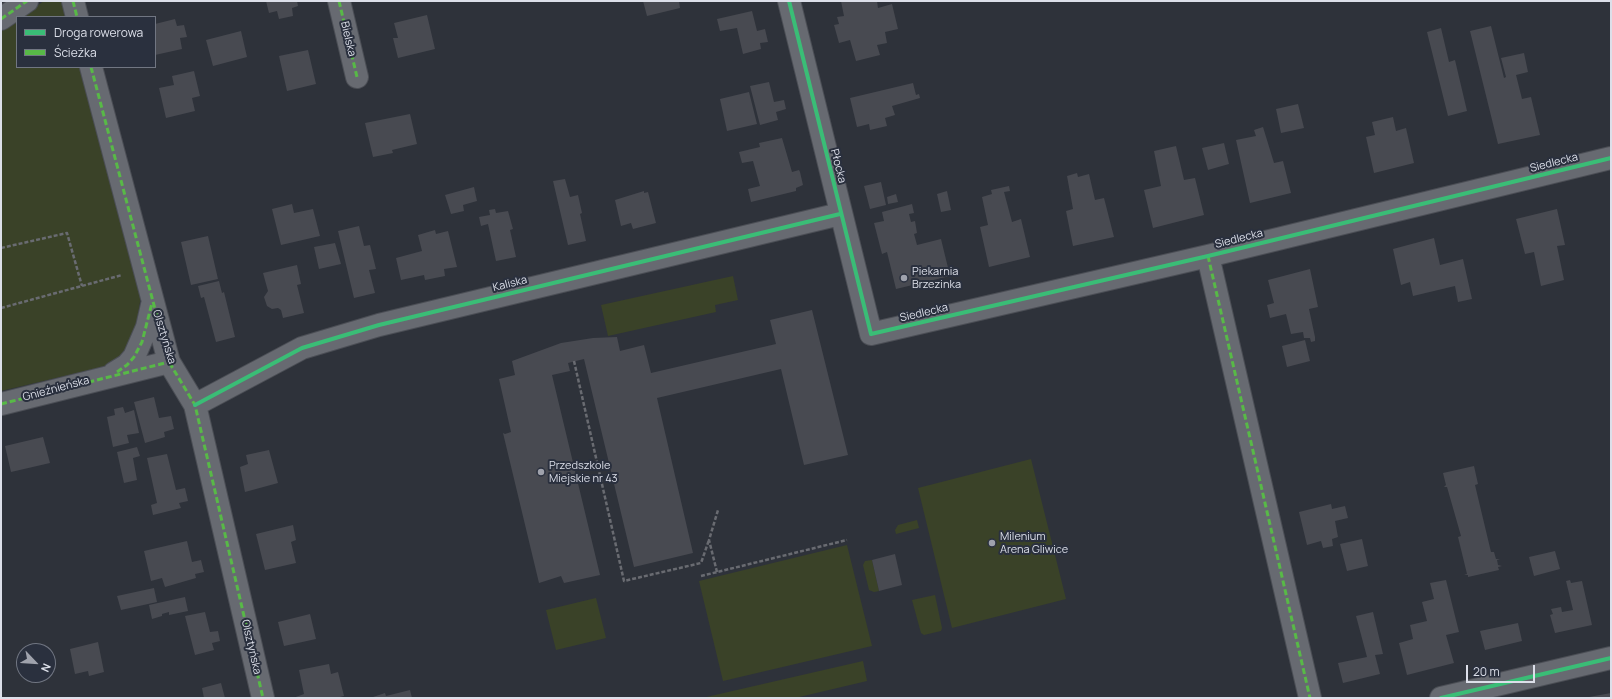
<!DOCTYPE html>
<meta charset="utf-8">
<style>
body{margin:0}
#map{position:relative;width:1612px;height:699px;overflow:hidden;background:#2e323a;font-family:Manrope,sans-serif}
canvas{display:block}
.frame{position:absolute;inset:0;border:2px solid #dcdfe9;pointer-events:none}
.legend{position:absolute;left:16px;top:16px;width:140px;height:52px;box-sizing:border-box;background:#2a303e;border:1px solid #717682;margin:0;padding:5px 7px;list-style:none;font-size:12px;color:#dcdfe9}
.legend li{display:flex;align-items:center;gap:8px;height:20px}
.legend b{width:20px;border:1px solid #717682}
.north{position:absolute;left:16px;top:643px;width:40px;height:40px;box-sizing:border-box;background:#2a303e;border:1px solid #717682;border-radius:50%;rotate:115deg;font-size:11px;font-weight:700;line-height:16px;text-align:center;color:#dcdfe9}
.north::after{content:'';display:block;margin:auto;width:14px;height:18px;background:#9fa2ac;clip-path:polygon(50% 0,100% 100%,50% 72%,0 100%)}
.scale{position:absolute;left:1466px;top:665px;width:69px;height:18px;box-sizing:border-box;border:2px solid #dcdfe9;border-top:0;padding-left:5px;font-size:12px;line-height:14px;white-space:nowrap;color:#dcdfe9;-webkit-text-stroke:3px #2a303e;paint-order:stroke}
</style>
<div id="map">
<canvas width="1612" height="699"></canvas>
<div class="frame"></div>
<ul class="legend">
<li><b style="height:5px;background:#3abd76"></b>Droga rowerowa</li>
<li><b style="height:5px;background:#58b947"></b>Ścieżka</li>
</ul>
<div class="north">N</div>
<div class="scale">20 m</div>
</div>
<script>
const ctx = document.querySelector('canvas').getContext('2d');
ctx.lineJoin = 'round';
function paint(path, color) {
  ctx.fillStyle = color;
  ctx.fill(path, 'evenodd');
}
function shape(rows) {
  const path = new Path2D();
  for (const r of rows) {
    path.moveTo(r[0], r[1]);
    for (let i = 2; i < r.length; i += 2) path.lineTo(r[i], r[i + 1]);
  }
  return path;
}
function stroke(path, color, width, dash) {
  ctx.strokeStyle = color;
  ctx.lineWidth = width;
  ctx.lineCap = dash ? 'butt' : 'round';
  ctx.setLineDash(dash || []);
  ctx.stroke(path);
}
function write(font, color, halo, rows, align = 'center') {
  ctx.font = font + ' Manrope,sans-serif';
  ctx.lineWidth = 4;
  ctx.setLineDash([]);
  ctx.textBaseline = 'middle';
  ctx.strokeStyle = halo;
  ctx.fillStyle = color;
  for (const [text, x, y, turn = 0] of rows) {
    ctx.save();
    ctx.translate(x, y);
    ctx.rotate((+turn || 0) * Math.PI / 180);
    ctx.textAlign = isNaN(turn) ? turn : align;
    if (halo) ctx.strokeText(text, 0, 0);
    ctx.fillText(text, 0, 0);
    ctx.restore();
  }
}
paint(shape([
 [44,1,63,1,69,17,21,17],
 [17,20,17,67,82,67,140,292,140,302,135,332,124,353,107,366,1,391,1,31],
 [733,276,738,300,715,305,716,312,608,336,601,305],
 [1031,459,1066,599,952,628,918,488],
 [917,520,919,528,896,534,895,530,898,525],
 [847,545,872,646,723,681,699,581],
 [872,560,879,591,874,592,869,590,863,565,865,561],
 [935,595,942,628,941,631,924,635,921,633,912,600],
 [596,598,606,638,556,650,546,610],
 [863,661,867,681,795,698,702,698]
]), '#3a4228');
paint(shape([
 [266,1,297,1,298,6,292,8,293,16,279,19,277,11,269,13],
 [643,1,679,1,680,8,647,16],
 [841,1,877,1,878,8,892,4,898,29,885,32,887,43,877,45,880,55,856,61,850,40,839,43,834,25,839,24,837,17,844,16],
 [752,11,757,31,765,29,768,42,760,43,761,49,743,54,737,28,720,31,717,19],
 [427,15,435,49,398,58,393,38,398,38,394,23],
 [175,19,177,26,184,25,187,37,180,38,182,49,155,55,155,24],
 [1491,26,1504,78,1506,77,1501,58,1524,53,1528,72,1516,75,1522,99,1531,97,1540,135,1498,144,1470,31],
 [1441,28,1449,62,1455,60,1467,111,1448,116,1427,32],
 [241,31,247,57,213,66,206,40],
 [308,50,316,84,287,91,279,56],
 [194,71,200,96,192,98,195,111,166,118,159,88,174,85,172,76],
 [769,82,774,102,784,100,786,109,776,112,778,120,760,125,750,86],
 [913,83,916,95,919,94,920,98,892,106,895,115,885,118,887,126,870,130,869,124,857,127,850,98],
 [749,92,757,124,727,131,720,99],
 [1298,104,1304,128,1281,133,1276,109],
 [410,114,417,144,392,150,393,153,373,157,365,123],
 [1393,117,1396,131,1406,128,1414,163,1374,173,1366,137,1375,135,1372,122],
 [1263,127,1274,163,1283,161,1291,193,1250,203,1236,140,1256,136,1254,130],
 [782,138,792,172,799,170,800,172,803,185,796,188,796,191,751,202,748,189,760,186,753,161,742,163,739,152,760,147,759,143],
 [1224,143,1229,164,1208,170,1202,148],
 [1176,146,1184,180,1195,178,1204,215,1153,228,1144,190,1161,186,1154,151],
 [1077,173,1078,177,1089,174,1095,200,1104,198,1114,237,1073,246,1066,211,1073,209,1067,176],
 [565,179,570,197,578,195,582,213,580,214,586,241,568,245,553,181],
 [881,182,886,205,870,209,864,186],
 [1009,186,1010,191,1004,192,1012,222,1021,219,1030,257,989,267,980,227,988,225,982,197,992,194,991,190],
 [474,187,477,201,463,205,464,211,451,214,445,195],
 [644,191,644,193,648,192,656,223,633,229,631,223,621,226,615,200],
 [947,191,951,210,941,212,937,194],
 [896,194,898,202,888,204,887,197],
 [292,204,294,213,313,209,320,236,281,245,272,209],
 [912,204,914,213,909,214,911,222,915,221,917,233,914,234,917,245,941,239,950,276,896,289,887,252,882,254,874,223,884,221,882,212],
 [495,209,496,213,508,211,513,229,510,230,516,257,496,261,488,224,481,226,479,217,490,215,489,210],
 [1557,209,1565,245,1557,246,1564,280,1541,286,1534,252,1525,254,1516,219],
 [359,226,364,246,370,245,376,269,369,270,375,293,354,298,338,231],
 [435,230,436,234,448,231,457,267,444,269,445,276,425,280,424,275,401,280,396,258,422,251,418,235],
 [208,236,218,279,191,285,181,242],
 [1434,238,1440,265,1463,259,1472,299,1458,302,1455,286,1413,296,1410,282,1401,285,1393,249],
 [335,243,341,264,319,269,314,247],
 [297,265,301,284,297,285,304,313,283,318,281,310,278,308,272,309,267,306,264,297,268,291,263,273],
 [1310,269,1318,307,1309,309,1315,337,1315,341,1311,342,1310,338,1304,338,1303,332,1291,334,1286,314,1270,318,1267,305,1274,303,1268,280],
 [219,281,222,293,224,292,235,337,216,342,204,297,201,298,198,286],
 [812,310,848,455,804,465,781,369,657,398,693,553,634,567,584,359,568,363,570,371,552,375,600,575,564,583,561,576,539,583,503,433,505,434,511,432,499,379,515,375,512,361,561,343,593,338,617,337,620,351,644,345,651,373,776,344,770,320],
 [1305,340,1310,361,1287,367,1282,346],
 [154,397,159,418,171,416,174,429,164,432,165,437,145,443,134,402],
 [123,407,125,413,134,410,139,433,127,435,129,443,113,447,107,417,115,415,114,409],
 [43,437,50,463,11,472,5,446],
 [137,447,140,456,133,458,137,480,124,483,117,452],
 [269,450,278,483,245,492,240,467,248,464,246,455],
 [167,454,176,490,185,488,188,501,179,503,181,508,153,515,151,505,157,503,147,458],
 [1474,466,1478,484,1475,485,1491,552,1494,552,1496,559,1500,559,1497,560,1498,565,1502,566,1498,567,1499,570,1468,577,1468,575,1464,575,1467,574,1458,537,1461,536,1447,487,1444,487,1446,485,1443,473],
 [1331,504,1332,509,1345,506,1348,518,1335,521,1338,537,1332,539,1333,546,1323,548,1321,541,1307,545,1299,512],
 [293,525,296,540,291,542,296,563,265,570,256,534],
 [1362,539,1368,566,1347,571,1340,544],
 [187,541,192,562,201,560,204,572,195,574,196,578,165,587,162,578,151,581,144,551],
 [1555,551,1560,569,1534,576,1529,557],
 [895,554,902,585,879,591,872,560],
 [1446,580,1459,632,1446,635,1454,663,1407,675,1399,643,1413,639,1410,625,1427,621,1422,602,1434,599,1430,583],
 [1570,580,1571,583,1582,581,1592,625,1555,633,1550,615,1553,614,1551,609,1561,607,1562,612,1573,610,1566,581],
 [154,588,157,602,121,610,117,596],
 [185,597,188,611,169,615,169,612,162,614,162,616,152,619,149,605],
 [205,612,210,632,218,631,220,641,212,643,214,650,195,655,185,616],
 [1373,612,1383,654,1375,655,1380,674,1343,683,1338,663,1367,657,1356,616],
 [310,614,316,639,284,646,278,622],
 [1518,623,1522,641,1485,650,1480,631],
 [98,642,104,672,89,676,88,671,75,674,70,649],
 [329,664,331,674,338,672,344,696,336,698,293,698,304,694,299,670],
 [221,683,225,698,204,698,202,688],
 [410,690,412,698,370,698,385,693,386,696],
 [1611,693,1611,698,1589,698,1589,697]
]), '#484a51');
const minor = shape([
 [73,1,77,17],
 [339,1,357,77],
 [789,1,871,334,1208,256,1611,158],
 [1,19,27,1],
 [91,67,169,362,195,405,263,698],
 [1208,256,1310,698],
 [114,373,127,365,134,357,147,327,152,305],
 [1,404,169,362],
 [195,405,302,348,379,325,840,214],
 [1441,698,1611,658]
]);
stroke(minor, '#4b4e55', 24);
stroke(shape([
 [1,248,67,233,82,286],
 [1,308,122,275],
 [574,361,624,581,701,563,709,540],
 [717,572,709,540,718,510],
 [701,576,847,540]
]), '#696b71', 2.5, [4, 2]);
stroke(minor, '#676a71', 22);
stroke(shape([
 [73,1,77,17],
 [339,1,357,77],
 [1,19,27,1],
 [91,67,169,362,195,405,263,698],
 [1208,256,1310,698],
 [117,372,127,365,134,357,142,342,152,303],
 [1,404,169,362]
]), '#58b947', 3, [6, 3]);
stroke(shape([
 [789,1,871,334,1208,256,1611,158],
 [195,405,302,348,379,325,840,214],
 [1441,698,1611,658]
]), '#3abd76', 4);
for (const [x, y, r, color] of [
 [904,278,4,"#9fa2ac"],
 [541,472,4,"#9fa2ac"],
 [992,543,4,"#9fa2ac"]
]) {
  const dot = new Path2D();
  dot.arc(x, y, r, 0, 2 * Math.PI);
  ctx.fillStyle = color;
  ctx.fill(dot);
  stroke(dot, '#2a303e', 1.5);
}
write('11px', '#dcdfe9', '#2a303e', [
 ["Bielska",348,39,77],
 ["Siedlecka",1554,163,-14],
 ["Płocka",838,166,76],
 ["Siedlecka",1239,239,-14],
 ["Kaliska",510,284,-14],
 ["Siedlecka",924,313,-13],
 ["Olsztyńska",164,337,73],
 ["Gnieźnieńska",56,389,-15],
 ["Olsztyńska",251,647,77]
]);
write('11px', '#dcdfe9', '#2a303e', [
 ["Piekarnia",912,272],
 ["Brzezinka",912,285],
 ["Przedszkole",549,466],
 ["Miejskie nr 43",549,479],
 ["Milenium",1000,537],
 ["Arena Gliwice",1000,550]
], 'left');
</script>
